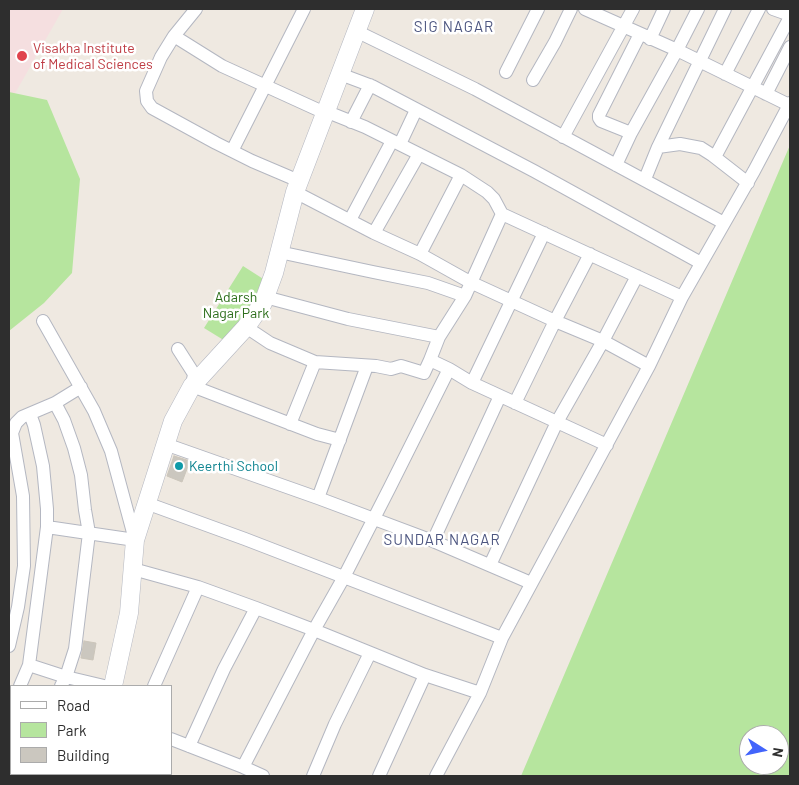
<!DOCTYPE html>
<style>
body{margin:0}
#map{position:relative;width:799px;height:785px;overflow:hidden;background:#efe9e1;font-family:Barlow,sans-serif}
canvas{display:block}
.frame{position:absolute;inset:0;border:10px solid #2e2e2e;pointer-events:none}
.legend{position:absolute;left:10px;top:685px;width:162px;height:90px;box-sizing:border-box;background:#fff;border:1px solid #ababab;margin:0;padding:6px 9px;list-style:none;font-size:15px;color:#2e2e2e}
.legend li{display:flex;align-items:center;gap:10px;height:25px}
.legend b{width:25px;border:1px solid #ababab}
.north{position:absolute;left:739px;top:725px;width:50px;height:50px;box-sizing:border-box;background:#fff;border:1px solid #ababab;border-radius:50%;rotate:100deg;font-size:14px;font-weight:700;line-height:20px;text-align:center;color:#2e2e2e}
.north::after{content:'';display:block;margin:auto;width:18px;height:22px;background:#4264fb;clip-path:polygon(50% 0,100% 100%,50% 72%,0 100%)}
</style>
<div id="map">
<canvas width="799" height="785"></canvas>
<div class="frame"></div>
<ul class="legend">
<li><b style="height:6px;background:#fff"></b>Road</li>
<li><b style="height:14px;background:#b6e59e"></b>Park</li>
<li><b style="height:14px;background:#cbc7bf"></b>Building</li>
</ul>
<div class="north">N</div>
</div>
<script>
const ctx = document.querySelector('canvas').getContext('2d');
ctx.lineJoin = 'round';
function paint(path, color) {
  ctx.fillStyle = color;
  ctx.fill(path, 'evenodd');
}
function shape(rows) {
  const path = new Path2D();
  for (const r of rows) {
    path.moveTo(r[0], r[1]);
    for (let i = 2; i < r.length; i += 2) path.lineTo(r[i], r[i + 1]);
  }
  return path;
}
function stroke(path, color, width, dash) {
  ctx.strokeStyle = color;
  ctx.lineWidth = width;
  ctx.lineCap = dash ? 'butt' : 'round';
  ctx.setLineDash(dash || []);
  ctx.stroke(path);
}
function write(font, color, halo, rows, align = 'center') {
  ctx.font = font + ' Barlow,sans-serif';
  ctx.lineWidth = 5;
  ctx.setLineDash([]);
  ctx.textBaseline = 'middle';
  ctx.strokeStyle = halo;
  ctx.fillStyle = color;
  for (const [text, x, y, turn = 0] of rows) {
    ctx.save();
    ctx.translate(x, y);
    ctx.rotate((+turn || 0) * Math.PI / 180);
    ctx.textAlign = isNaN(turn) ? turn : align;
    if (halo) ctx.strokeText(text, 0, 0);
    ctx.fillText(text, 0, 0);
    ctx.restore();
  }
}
paint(shape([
 [9,9,63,9,9,104]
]), '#f5dfe0');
paint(shape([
 [9,92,47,100,80,179,72,273,44,303,9,331],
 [790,145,790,776,521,776],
 [749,735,779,735,779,765,749,765],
 [243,266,268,282,230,344,204,328]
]), '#b6e59e');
const building = shape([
 [174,456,190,461,182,482,167,476,174,456],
 [84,641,96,643,93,660,81,658,84,641]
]);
paint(building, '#cbc7bf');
stroke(building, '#cbc5ba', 1);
const street = shape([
 [196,9,174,36,161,57,146,91,147,101,152,108,216,143,252,161,299,181],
 [585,9,677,50,789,105],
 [773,9,790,15],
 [356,31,475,89,724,223],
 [174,36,222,66,325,113],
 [650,39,664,9],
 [506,72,538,9],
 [340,74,372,86,534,171,701,263],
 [725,74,759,9],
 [533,80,555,42,571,9],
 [766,94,790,47],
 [325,111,365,127,461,175,487,192,494,199,502,214,682,297],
 [351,122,370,85],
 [631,133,601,121,599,118,599,115,640,34],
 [563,137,633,9],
 [400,144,416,110],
 [658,147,680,144,701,148,712,155,748,183],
 [232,151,304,9],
 [715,157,790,17],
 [616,165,631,133,677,50,698,9],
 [645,179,658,147,725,9],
 [295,192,374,233,420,254,470,282,555,321,603,341,649,366],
 [502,214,465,296,439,337,430,360,449,369,472,383,607,445],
 [350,220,392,141],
 [374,233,419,154],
 [279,252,373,272,428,283,465,296],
 [420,254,461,175],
 [265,297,348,319,439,337],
 [43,321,94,411,111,451,135,540,47,527],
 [246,327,270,343,315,362,376,366,391,369,401,366,424,373,430,360],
 [178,349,194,374,192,386,317,434,340,440],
 [472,383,544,233],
 [55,403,64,420,74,448,81,475,85,510,89,533,75,649,66,677,61,686],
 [515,403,555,321,590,254],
 [290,424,315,362],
 [165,444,318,498,433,541,531,583],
 [318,498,367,366],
 [146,503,245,539,502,638],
 [433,541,500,396],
 [490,565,557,422,603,341,637,276],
 [133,569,198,587,256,608,314,630,425,675,480,693],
 [9,646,18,607,24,566,23,496,12,433,16,423,22,417,55,403,81,387],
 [29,665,66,677,104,686],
 [20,686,29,665,47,527,47,509,43,466,34,425,30,414],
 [154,686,198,587],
 [9,715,11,708],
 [171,739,243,767,263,776],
 [189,746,224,669,256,608],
 [243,767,314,630,344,577,390,487,449,369],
 [15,776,16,774],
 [313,776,335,724,370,653],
 [379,776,425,675],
 [436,776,480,693,502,638,649,366,682,297,754,171,790,103]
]);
const secondary = shape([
 [113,686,129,613,135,540,173,421,192,386,246,327,263,303,274,273,295,192,365,9],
 [80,776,81,774]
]);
stroke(street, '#b4b7c1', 14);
stroke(secondary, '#b4b7c1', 19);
stroke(street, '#fff', 12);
stroke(secondary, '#fff', 18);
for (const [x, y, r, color] of [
 [22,56,6,"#e0444e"],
 [179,466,5,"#0f9aa8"]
]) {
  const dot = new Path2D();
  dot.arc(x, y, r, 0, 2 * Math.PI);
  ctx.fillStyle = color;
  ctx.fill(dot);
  stroke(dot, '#fff', 2);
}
write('14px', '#be3a42', '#fff', [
 ["Visakha Institute",33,48],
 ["of Medical Sciences",33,64]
], 'left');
write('14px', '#2c6e1b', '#fff', [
 ["Adarsh",236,297],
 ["Nagar Park",236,313]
]);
write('14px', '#0d838f', '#fff', [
 ["Keerthi School",189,466]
], 'left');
ctx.letterSpacing = '1px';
write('15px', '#4d5680', '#fff', [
 ["SIG NAGAR",454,27],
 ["SUNDAR NAGAR",442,540]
]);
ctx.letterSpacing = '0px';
</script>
